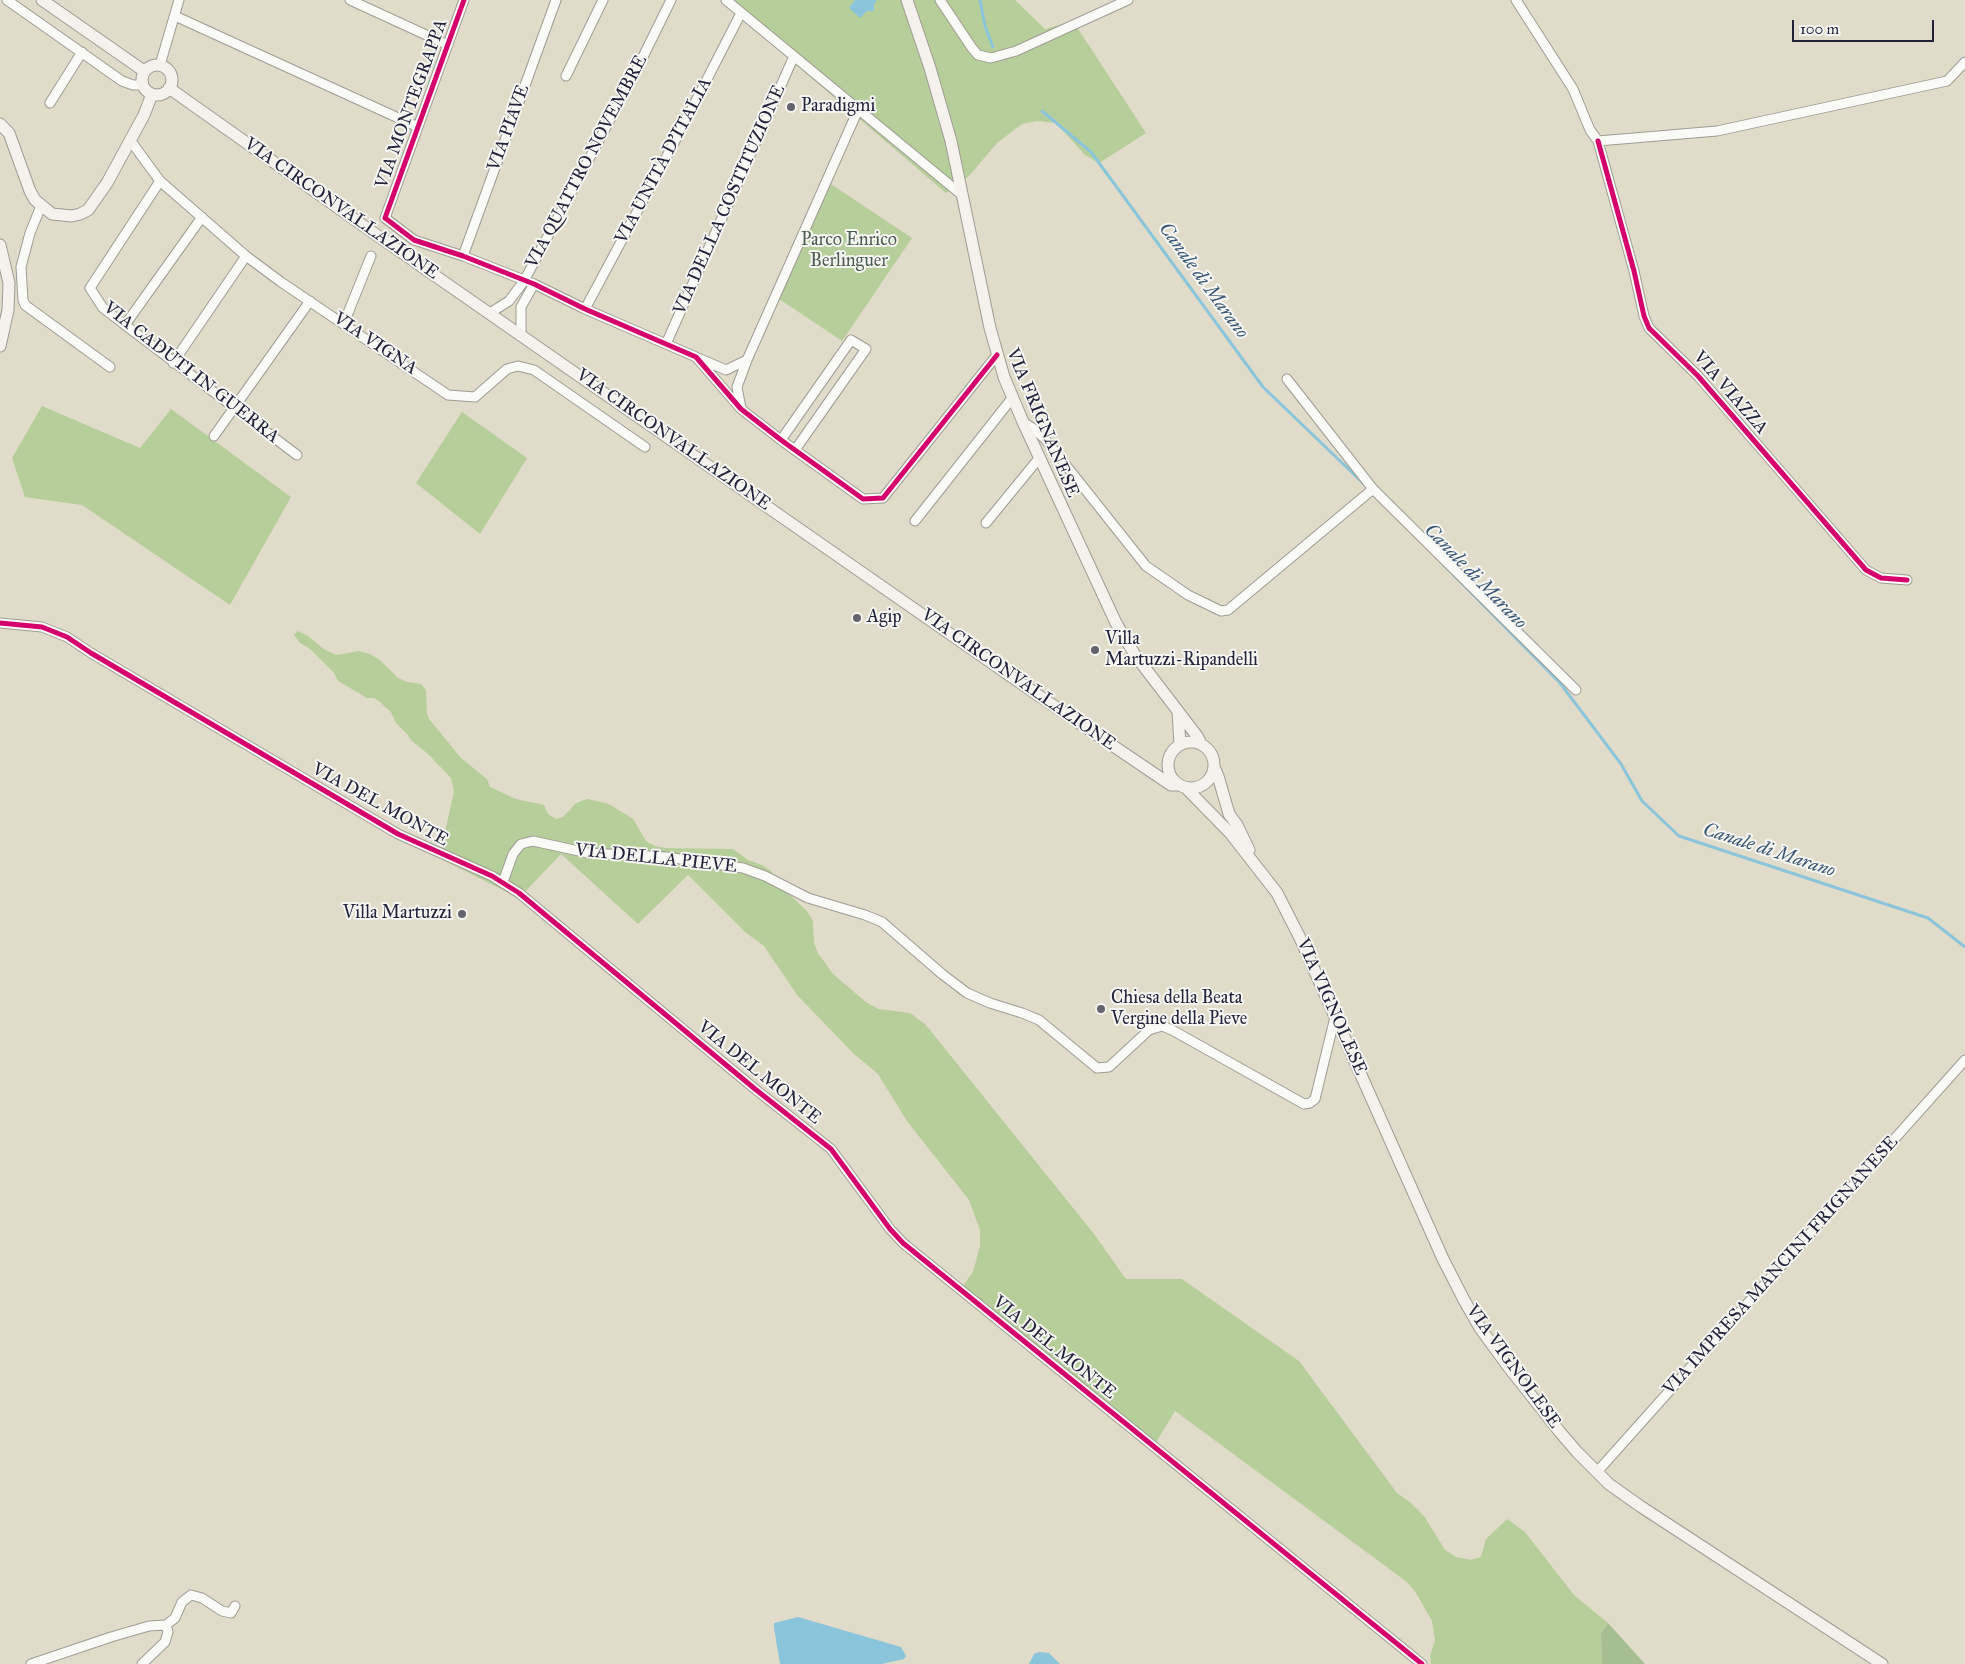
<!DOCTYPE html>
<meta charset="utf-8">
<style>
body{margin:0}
#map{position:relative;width:1965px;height:1664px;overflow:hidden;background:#e1dcca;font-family:"IM FELL Great Primer",serif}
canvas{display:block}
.scale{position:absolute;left:1792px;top:20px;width:142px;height:22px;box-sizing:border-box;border:2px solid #22223b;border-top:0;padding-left:6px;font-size:15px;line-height:18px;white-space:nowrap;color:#22223b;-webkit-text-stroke:4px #f6f6f2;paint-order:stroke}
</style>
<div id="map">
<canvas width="1965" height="1664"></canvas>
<div class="scale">100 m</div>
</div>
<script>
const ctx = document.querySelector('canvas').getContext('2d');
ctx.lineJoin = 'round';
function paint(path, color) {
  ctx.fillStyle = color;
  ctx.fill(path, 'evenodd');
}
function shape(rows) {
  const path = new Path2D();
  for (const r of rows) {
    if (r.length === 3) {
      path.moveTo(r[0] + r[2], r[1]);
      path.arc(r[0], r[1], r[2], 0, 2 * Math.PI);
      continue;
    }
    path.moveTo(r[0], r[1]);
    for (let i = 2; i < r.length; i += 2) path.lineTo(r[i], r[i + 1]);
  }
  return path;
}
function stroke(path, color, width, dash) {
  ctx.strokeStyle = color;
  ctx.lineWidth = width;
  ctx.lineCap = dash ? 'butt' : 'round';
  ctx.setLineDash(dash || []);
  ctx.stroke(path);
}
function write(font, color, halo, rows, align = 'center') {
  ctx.font = font + ' "IM FELL Great Primer",serif';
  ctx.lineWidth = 4;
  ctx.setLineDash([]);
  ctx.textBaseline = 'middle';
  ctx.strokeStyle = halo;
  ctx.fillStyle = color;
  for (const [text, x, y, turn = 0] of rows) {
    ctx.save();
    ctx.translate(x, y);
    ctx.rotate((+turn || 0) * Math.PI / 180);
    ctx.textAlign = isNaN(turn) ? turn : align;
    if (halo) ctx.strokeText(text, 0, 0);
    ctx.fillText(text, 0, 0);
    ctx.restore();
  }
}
paint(shape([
 [720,0,1015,0,1045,29,1073,21,1146,133,1099,163,1085,155,1056,123,1037,121,1022,124,997,143,969,176,946,193],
 [831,184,912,238,842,341,779,299],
 [42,406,140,448,171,409,291,497,230,605,82,505,25,497,12,458],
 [462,412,527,458,480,534,416,483],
 [298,631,308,636,325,650,337,655,359,651,370,654,380,660,398,678,407,682,421,684,426,690,427,713,429,719,461,758,487,779,490,787,516,799,544,805,548,814,556,819,563,817,576,803,587,799,597,801,609,804,633,819,646,841,655,846,665,848,733,849,748,860,762,865,772,872,779,885,807,911,813,921,814,943,818,953,833,974,866,1002,878,1009,910,1013,926,1025,1094,1234,1126,1279,1182,1279,1299,1361,1397,1493,1411,1503,1424,1516,1445,1550,1456,1557,1471,1560,1481,1557,1486,1539,1507,1519,1525,1532,1574,1595,1608,1623,1601,1633,1602,1664,1431,1664,1430,1656,1435,1640,1432,1621,1416,1593,1407,1582,1175,1411,1152,1449,962,1287,973,1272,980,1246,980,1230,969,1200,907,1121,878,1074,854,1054,797,995,764,946,745,932,688,875,638,924,561,854,519,898,439,858,454,792,451,778,428,754,412,741,407,734,396,723,391,712,380,702,374,698,367,698,338,681,334,673,310,649,300,643,294,635]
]), '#b6ce9a');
paint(shape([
 [1608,1623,1645,1664,1602,1664,1601,1633]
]), '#a6bf92');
paint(shape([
 [855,0,877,0,874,4,874,11,867,11,860,18,849,8],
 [798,1617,901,1647,906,1656,904,1659,882,1664,780,1664,774,1628,774,1623],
 [1039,1652,1049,1653,1060,1664,1029,1664,1034,1654]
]), '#8bc5db');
stroke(shape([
 [980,0,985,26,993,47],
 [1042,111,1091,152,1263,387,1364,484],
 [1440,561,1560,683,1621,764,1642,801,1679,836,1928,918,1965,947]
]), '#8bc5db', 3);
const street = shape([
 [7,0,122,81,133,85,142,85],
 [350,0,448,45],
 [464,0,385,218,414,240,463,256,534,284,585,309,696,357,741,409,781,440,863,499,883,498,997,355],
 [726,0,962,195],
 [940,0,972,48,978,55,991,58,1016,51,1128,0],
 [1516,0,1573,89,1590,130,1598,141,1717,131,1947,81,1965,62],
 [175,16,418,127],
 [160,65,179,0],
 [566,76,603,0],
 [50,103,82,52],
 [130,140,160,181,246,256,281,282,448,395,475,397,507,369,518,366,534,370,645,447],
 [1598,141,1634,271,1644,316,1649,328,1698,376,1866,570,1881,578,1907,580],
 [160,181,90,288,103,308,125,325,297,455],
 [41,206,30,233,21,267,23,300,25,305,110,367],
 [463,256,556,0],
 [585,309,683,126,741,13],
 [490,313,509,301,524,281,637,69,671,0],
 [344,323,371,256],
 [125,325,202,217],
 [521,334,521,307,534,284],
 [666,344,794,56],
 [698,358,726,370,747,360],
 [173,363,246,256],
 [1287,379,1373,489,1576,690],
 [741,408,737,387,747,360,858,110],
 [1023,422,1034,429,1045,439,1146,566,1188,595,1221,611,1228,610,1373,489],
 [214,436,310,301],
 [781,440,851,340,866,349,795,450],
 [915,521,1013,397],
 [986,523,1040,457],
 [0,623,42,627,67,637,91,653,398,834,492,876,519,893,755,1089,831,1149,890,1229,903,1243,1422,1664],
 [503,882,513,854,521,844,533,841,588,853,666,857,743,868,765,876,808,898,865,915,882,922,942,974,967,993,990,1003,1022,1013,1039,1020,1097,1068,1109,1067,1149,1030,1162,1026,1172,1030,1304,1104,1310,1103,1315,1099,1335,1017],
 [1597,1472,1965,1060],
 [166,1625,175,1618,182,1602,191,1595,202,1598,222,1611,231,1613,235,1606],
 [31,1664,111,1637,149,1626,166,1625],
 [142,1664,165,1642,168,1632,166,1625]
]);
const secondary = shape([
 [42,0,144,71],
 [907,0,930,68,951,141,990,328,1004,377,1023,422,1116,623,1135,655,1197,736,1201,744],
 [157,80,15],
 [169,88,378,236,1035,693,1171,785,1180,785],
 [0,124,9,133,30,191,35,200,52,214,72,216,80,214,88,210,107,183,144,115,152,94],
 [0,245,9,283,8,310,0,346],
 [1178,712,1180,745],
 [1191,765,23],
 [1214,767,1218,776,1229,814,1237,825,1249,850],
 [1186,788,1231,834,1277,893,1300,938,1443,1259,1464,1300,1480,1328,1507,1365,1559,1431,1577,1452,1609,1484,1640,1506,1882,1664]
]);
stroke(street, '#9e9c94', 11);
stroke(secondary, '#9e9c94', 13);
stroke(street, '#fafaf7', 9);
stroke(secondary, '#f5f1ec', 11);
stroke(shape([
 [464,0,385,218,414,240,463,256,534,284,585,309,696,357,741,409,781,440,863,499,883,498,997,355],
 [1598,141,1634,271,1644,316,1649,328,1698,376,1866,570,1881,578,1907,580],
 [0,623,42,627,67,637,91,653,398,834,492,876,519,893,755,1089,831,1149,890,1229,903,1243,1422,1664]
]), '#d6006c', 5);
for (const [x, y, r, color] of [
 [791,107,5,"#65636d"],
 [857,618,5,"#65636d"],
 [1095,650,5,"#65636d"],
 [462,914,5,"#65636d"],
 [1101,1009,5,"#65636d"]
]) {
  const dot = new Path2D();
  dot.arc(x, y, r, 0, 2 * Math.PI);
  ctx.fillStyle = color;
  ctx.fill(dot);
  stroke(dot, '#f6f6f2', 2);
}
write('18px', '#22223b', '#f6f6f2', [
 ["VIA MONTEGRAPPA",412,104,-70],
 ["VIA PIAVE",509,128,-70],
 ["VIA UNITÀ D'ITALIA",664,161,-62],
 ["VIA QUATTRO NOVEMBRE",587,162,-62],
 ["VIA DELLA COSTITUZIONE",730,200,-66],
 ["VIA CIRCONVALLAZIONE",341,209,35],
 ["VIA VIGNA",375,344,34],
 ["VIA CADUTI IN GUERRA",191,373,38],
 ["VIA VIAZZA",1730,393,49],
 ["VIA FRIGNANESE",1042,423,67],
 ["VIA CIRCONVALLAZIONE",673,440,35],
 ["VIA CIRCONVALLAZIONE",1018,680,35],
 ["VIA DEL MONTE",380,805,29],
 ["VIA DELLA PIEVE",656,859,6],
 ["VIA VIGNOLESE",1331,1007,66],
 ["VIA DEL MONTE",759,1073,39],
 ["VIA IMPRESA MANCINI FRIGNANESE",1781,1266,-48],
 ["VIA DEL MONTE",1054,1348,39],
 ["VIA VIGNOLESE",1513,1367,54]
]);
write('18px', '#22223b', '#f6f6f2', [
 ["Paradigmi",801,107],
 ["Agip",867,618],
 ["Villa",1105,640],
 ["Martuzzi-Ripandelli",1105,661],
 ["Villa Martuzzi",452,914,"right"],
 ["Chiesa della Beata",1111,999],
 ["Vergine della Pieve",1111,1020]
], 'left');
write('18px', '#495a4e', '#f6f6f2', [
 ["Parco Enrico",849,241],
 ["Berlinguer",849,262]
]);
write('italic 19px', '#3a5875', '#f6f6f2', [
 ["Canale di Marano",1203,281,54],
 ["Canale di Marano",1475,577,46],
 ["Canale di Marano",1769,851,18]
]);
</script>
